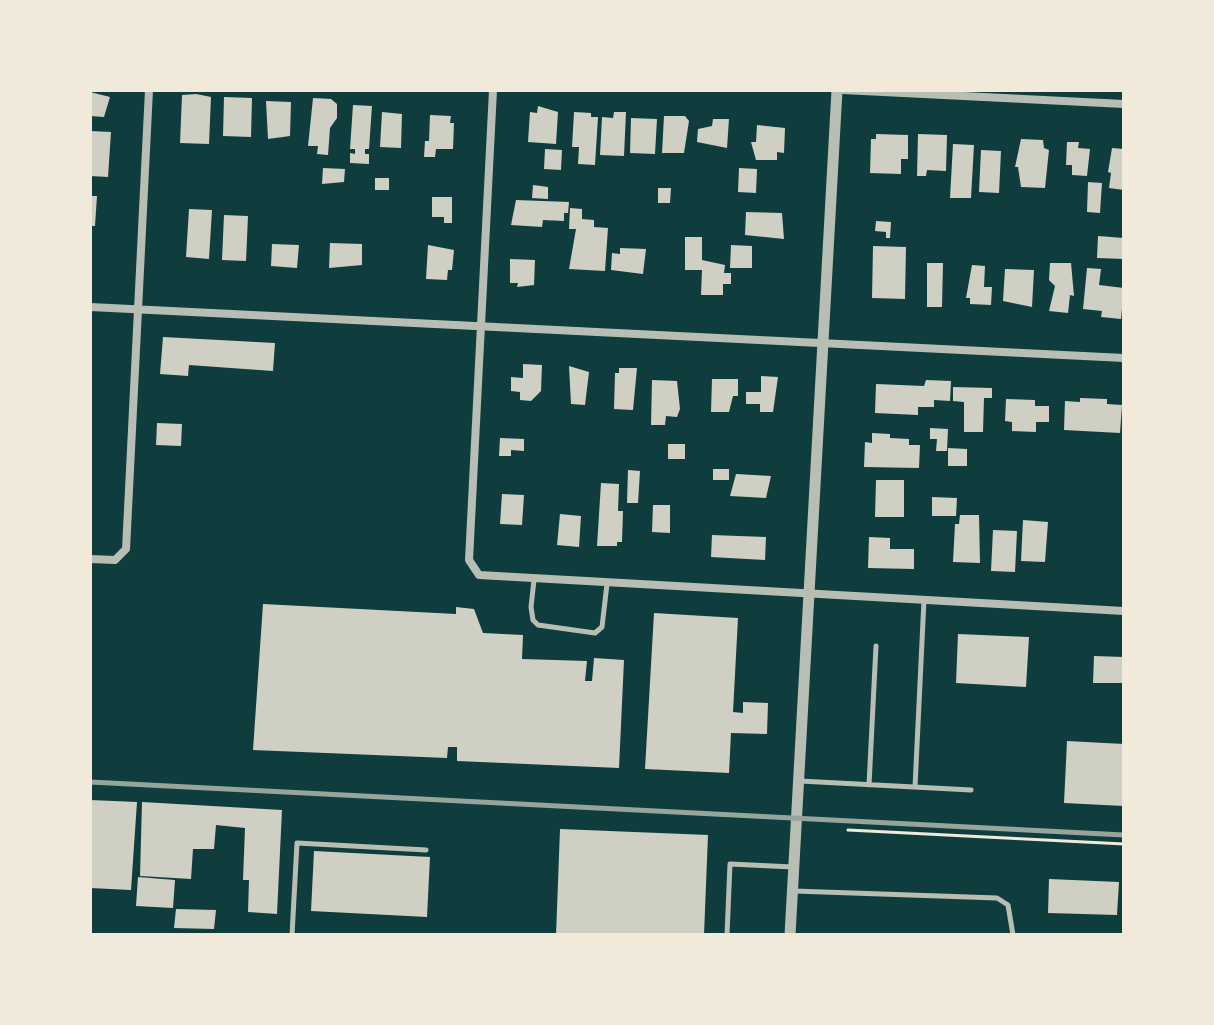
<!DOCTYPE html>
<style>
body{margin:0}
#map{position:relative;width:1214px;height:1025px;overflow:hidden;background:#0f3d3e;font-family:Montserrat,sans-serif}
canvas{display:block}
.frame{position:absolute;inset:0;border:92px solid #f1e9da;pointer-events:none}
</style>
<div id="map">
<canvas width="1214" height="1025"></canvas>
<div class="frame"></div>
</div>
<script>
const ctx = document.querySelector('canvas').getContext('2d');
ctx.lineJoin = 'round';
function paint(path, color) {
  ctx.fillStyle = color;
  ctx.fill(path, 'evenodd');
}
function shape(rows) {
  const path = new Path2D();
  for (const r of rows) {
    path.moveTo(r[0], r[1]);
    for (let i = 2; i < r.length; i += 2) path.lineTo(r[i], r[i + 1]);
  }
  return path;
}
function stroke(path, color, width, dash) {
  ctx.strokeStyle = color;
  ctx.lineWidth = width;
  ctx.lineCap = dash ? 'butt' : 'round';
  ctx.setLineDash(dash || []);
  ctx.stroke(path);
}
paint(shape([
 [90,92,110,97,104,117,90,116],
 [196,94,211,97,209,144,180,143,182,95],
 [224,97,252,98,251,137,223,136],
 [313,98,331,99,337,104,337,118,330,128,328,155,317,154,318,146,308,146],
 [266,101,291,102,290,136,268,139],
 [353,105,372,106,369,149,365,149,365,154,369,154,369,164,350,163,350,153,355,154,355,149,350,149],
 [538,106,558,112,556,144,528,142,530,112,537,113],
 [382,112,402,114,401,148,380,147],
 [574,112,591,113,591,117,598,117,595,165,578,164,579,147,572,147],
 [614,112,626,112,624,156,600,155,602,117,613,118],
 [430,115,451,116,450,123,454,123,453,149,436,149,435,157,424,157,425,141,429,141],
 [664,116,685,116,689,121,684,153,662,153],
 [631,118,657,119,655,154,630,153],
 [713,119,729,119,727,148,697,142,698,129,712,126],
 [757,125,785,128,784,153,777,152,777,160,756,160,751,142,756,142],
 [90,131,111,132,108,177,90,176],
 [876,134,908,135,908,159,901,159,901,174,870,173,871,139,876,139],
 [918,134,947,135,946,171,927,170,926,176,917,176],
 [1021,139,1043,140,1044,148,1049,150,1045,188,1021,187,1018,167,1015,167],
 [1067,142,1079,142,1078,148,1090,149,1087,176,1072,175,1072,165,1066,165],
 [953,144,974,145,971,198,950,198],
 [1112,148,1124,149,1124,190,1109,188,1111,173,1108,172],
 [545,149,562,150,561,170,544,169],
 [981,150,1001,151,999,193,979,192],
 [323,168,345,169,344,182,322,184],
 [739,168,757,169,756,193,738,192],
 [375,178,389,178,389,190,375,190],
 [1088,182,1102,183,1100,213,1087,212],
 [533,185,548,187,548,199,532,198],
 [658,188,671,188,670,203,658,203],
 [90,196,97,196,95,226,90,226],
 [432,197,452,197,452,223,444,223,444,217,432,217],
 [516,200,569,202,568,213,564,213,564,221,543,220,542,227,511,225],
 [570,208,582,209,582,219,594,220,594,227,608,228,605,271,569,269,576,229,569,229],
 [189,209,212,210,209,259,186,257],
 [746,212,782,213,784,239,745,235],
 [224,215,248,216,246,261,222,260],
 [876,221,891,222,890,238,886,238,886,232,875,231],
 [1098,236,1124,238,1124,259,1097,258],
 [685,237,702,237,702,260,725,265,724,273,731,273,731,284,723,284,723,295,701,295,702,270,685,270],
 [330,243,362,244,362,265,329,268],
 [272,244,299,245,297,268,271,266],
 [428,245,454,250,452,270,448,270,447,280,426,279],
 [731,245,752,246,752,268,730,268],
 [873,246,906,247,905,299,872,298],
 [620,248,646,249,643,274,611,270,612,253,620,254],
 [510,259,535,260,534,285,517,287,518,283,510,283],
 [927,263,943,263,942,307,927,307],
 [1050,263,1071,263,1074,296,1070,295,1068,313,1049,311,1055,286,1049,280],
 [972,265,985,266,984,287,992,287,991,305,970,304,970,298,966,298],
 [1087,268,1101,269,1099,285,1124,288,1121,319,1101,317,1102,311,1083,309],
 [1005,269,1034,270,1032,307,1003,301],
 [163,337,275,343,273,371,189,365,188,376,160,374],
 [523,364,542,365,541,391,531,401,520,400,520,392,511,391,511,377,523,378],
 [569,366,589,372,585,405,571,404],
 [619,368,637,368,633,410,614,409,615,373,619,373],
 [761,376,778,377,773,412,760,412,760,404,746,404,746,392,761,392],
 [712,379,738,379,738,396,733,396,729,412,711,412],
 [652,380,677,381,680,409,677,417,666,416,665,425,651,425],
 [926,380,951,381,950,401,934,400,934,407,918,407,918,415,875,413,876,384,924,386],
 [953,387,992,388,992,398,984,398,983,432,964,432,964,402,953,401],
 [1080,398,1107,399,1107,404,1122,405,1120,433,1064,430,1065,401,1080,402],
 [1006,399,1035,400,1035,406,1049,406,1049,422,1036,422,1036,432,1012,431,1012,422,1005,421],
 [157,423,182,424,181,446,156,445],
 [930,428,948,429,947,451,936,451,937,439,930,439],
 [872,433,890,434,890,438,909,439,909,445,920,445,919,468,864,467,865,442,872,443],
 [500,438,524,439,524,451,511,450,511,456,499,456],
 [668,444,685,444,685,459,668,459],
 [948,448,967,449,967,466,948,466],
 [713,469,729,469,729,480,713,480],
 [628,470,640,471,638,503,627,503],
 [736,474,771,476,766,498,730,496],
 [876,480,904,480,904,517,875,517],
 [601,483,619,484,618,511,623,511,622,542,617,542,617,546,597,546],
 [502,494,524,495,522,525,500,524],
 [932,497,957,498,956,516,932,516],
 [653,505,670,505,670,533,652,532],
 [560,514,581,516,579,547,557,545],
 [960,515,979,515,980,563,953,562,955,524,959,524],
 [1023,520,1048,522,1045,562,1021,561],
 [993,530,1017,531,1015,572,991,571],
 [712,535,766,537,765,560,711,557],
 [869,537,890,538,890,549,914,549,914,569,868,568],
 [263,604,456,614,456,607,474,609,483,633,523,635,522,659,587,661,585,681,592,681,594,658,624,660,619,768,457,761,457,747,448,747,447,758,253,750],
 [654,613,738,618,733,712,743,713,743,702,768,703,767,734,731,733,729,773,645,769],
 [958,634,1029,637,1026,687,956,683],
 [1094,656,1124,657,1124,683,1093,683],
 [1067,741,1124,744,1124,806,1064,803],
 [90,800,137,802,131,890,90,888],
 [142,802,282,810,277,914,248,912,249,880,243,880,245,828,216,825,214,849,193,849,191,879,140,876],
 [560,829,708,835,704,935,556,935],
 [314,851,430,857,427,917,311,911],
 [138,877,175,880,173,908,136,906],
 [1049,879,1119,882,1117,915,1048,913],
 [176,909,216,910,214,929,174,928]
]), '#cfcfc3');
stroke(shape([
 [848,830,1124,844]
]), '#f1e9da', 3);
stroke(shape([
 [534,580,531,607,533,620,538,625,595,633,602,627,607,584],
 [800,781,971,790],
 [869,785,876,646],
 [915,787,924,600],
 [794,891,997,898,1008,905,1013,935],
 [292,935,297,843,426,850],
 [727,935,730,864,793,867]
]), '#b8beb3', 5);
stroke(shape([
 [493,90,469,560,479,575,1124,611],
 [843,90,1124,104],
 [90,307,1124,358],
 [90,559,115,560,126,549,149,90]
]), '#b8beb3', 8);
stroke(shape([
 [790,935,837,90]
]), '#b8beb3', 11);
stroke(shape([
 [90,782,1124,835]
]), '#97a49c', 5);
</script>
